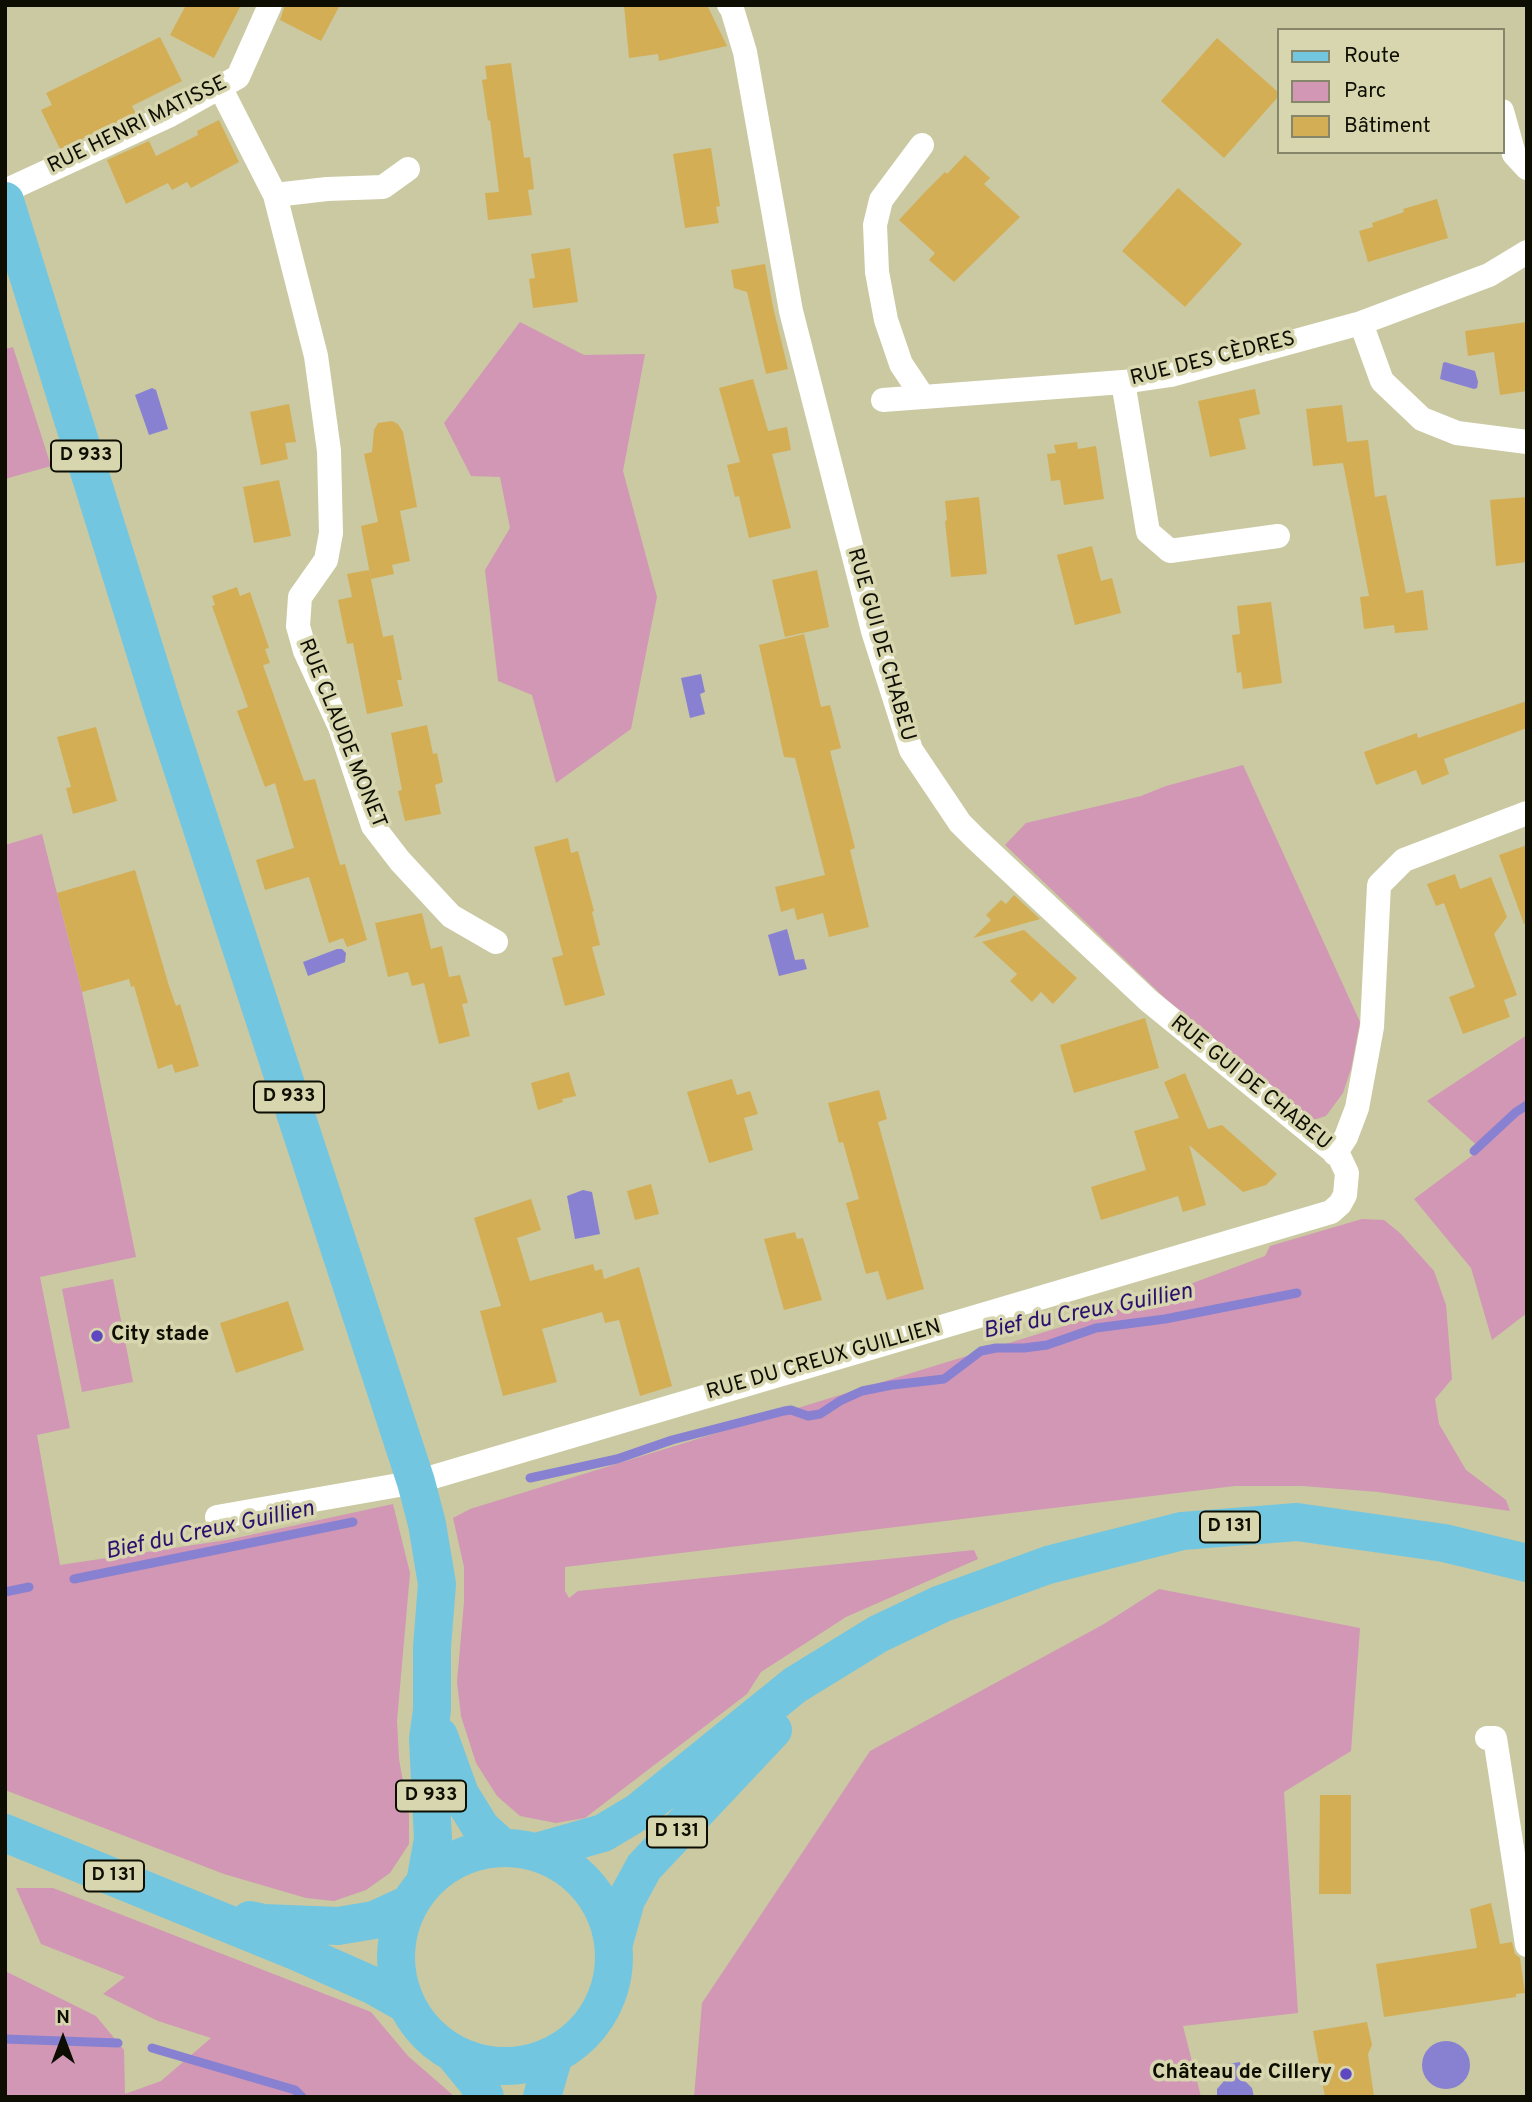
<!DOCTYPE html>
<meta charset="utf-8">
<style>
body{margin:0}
#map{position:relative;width:1532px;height:2102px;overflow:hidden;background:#cac9a2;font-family:Overpass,sans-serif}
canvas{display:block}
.frame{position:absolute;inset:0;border:7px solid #0d0d02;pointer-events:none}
.legend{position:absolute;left:1277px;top:28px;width:228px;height:126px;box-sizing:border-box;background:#d7d6af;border:2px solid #86866a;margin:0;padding:9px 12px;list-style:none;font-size:21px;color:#0d0d02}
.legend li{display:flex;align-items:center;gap:14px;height:35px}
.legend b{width:35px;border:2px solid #86866a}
.north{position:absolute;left:28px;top:2004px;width:70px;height:70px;-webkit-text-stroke:5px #d7d6af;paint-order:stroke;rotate:0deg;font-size:19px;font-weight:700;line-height:28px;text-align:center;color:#0d0d02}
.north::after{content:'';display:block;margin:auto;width:24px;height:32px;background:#0d0d02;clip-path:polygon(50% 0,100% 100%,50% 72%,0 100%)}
</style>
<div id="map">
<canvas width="1532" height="2102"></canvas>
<div class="frame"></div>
<ul class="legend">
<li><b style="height:9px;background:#73c6e0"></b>Route</li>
<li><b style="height:19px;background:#d197b5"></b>Parc</li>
<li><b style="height:19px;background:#d4ae54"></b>Bâtiment</li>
</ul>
<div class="north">N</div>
</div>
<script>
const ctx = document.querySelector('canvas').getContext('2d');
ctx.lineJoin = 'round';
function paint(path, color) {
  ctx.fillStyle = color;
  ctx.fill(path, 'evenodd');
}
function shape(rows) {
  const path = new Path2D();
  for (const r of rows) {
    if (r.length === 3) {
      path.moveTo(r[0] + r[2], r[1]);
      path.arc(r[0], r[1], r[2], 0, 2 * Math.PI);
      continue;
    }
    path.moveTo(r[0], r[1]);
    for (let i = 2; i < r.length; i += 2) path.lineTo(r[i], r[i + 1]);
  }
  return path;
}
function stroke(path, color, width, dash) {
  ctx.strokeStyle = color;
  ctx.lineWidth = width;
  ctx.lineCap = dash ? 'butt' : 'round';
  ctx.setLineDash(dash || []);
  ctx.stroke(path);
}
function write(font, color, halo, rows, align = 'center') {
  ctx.font = font + ' Overpass,sans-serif';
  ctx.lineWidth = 7;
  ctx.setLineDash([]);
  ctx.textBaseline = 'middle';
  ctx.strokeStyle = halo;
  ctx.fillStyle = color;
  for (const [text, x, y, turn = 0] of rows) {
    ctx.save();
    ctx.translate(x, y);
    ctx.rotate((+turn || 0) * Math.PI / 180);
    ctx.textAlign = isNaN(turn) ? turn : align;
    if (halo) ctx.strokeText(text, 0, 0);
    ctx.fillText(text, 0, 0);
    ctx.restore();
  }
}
paint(shape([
 [520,322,584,355,645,354,623,471,657,597,631,729,556,783,532,695,498,681,485,570,510,528,500,477,471,476,444,423],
 [13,347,51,466,5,479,5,349],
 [1243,765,1360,1022,1351,1069,1343,1093,1326,1116,1313,1120,1165,998,1005,845,1026,823,1141,796,1166,786],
 [42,834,82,992,136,1257,40,1277,70,1428,37,1435,60,1565,227,1540,393,1504,410,1573,397,1721,399,1759,409,1815,409,1844,390,1873,366,1890,334,1901,306,1898,224,1874,5,1790,5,845],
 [1527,1035,1527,1313,1492,1340,1471,1268,1414,1199,1481,1149,1427,1101],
 [1362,1219,1384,1220,1400,1233,1434,1271,1446,1305,1452,1379,1435,1399,1439,1424,1466,1470,1506,1500,1510,1511,1378,1492,1302,1486,1235,1486,565,1567,565,1591,569,1598,578,1591,974,1550,978,1559,846,1617,761,1672,747,1694,585,1818,556,1823,520,1816,497,1796,476,1763,461,1716,457,1682,464,1602,464,1567,453,1518,470,1509,1142,1302,1265,1256,1270,1246],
 [113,1279,133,1382,82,1392,62,1289],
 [1159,1589,1360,1628,1351,1751,1284,1792,1298,2013,1183,2026,1201,2097,694,2097,702,2003,870,1751,1104,1624],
 [16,1888,53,1888,371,2012,408,2056,455,2097,5,2097,5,1971,96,2016,124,2050,125,2094,161,2081,211,2038,158,2021,103,1994,125,1977,41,1944]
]), '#d197b5');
paint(shape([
 [1445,362,1475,371,1478,382,1477,388,1474,389,1440,379,1443,363],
 [152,388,156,390,168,429,149,435,135,395],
 [701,674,705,692,700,694,705,714,690,718,681,678],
 [787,929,795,960,804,959,807,969,779,976,768,935],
 [337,949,342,949,346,953,345,962,308,976,303,962],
 [583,1190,592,1192,600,1234,575,1239,567,1196],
 [1446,2065,24],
 [1240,2062,1242,2078,1252,2088,1254,2097,1217,2097,1217,2089,1225,2080,1222,2065]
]), '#8881d1');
stroke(shape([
 [1474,1151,1516,1112,1527,1105],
 [530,1478,617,1459,672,1440,784,1411,791,1410,808,1416,820,1414,840,1401,862,1391,892,1385,944,1379,981,1351,996,1348,1024,1348,1047,1345,1096,1328,1165,1319,1297,1293],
 [74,1579,353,1522],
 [5,1592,29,1587],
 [5,2039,118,2043],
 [152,2048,295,2090,302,2097]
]), '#8881d1', 9);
paint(shape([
 [186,5,241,5,214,58,170,35],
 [285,5,340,5,321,41,280,20],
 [624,5,707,5,727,46,659,61,658,54,629,58],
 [160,37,182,81,132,106,136,114,60,149,41,110,52,105,46,93],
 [1217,38,1278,92,1278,97,1224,158,1161,101],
 [511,63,524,158,530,157,534,189,528,190,532,215,488,220,485,193,499,192,490,120,488,121,482,80,487,79,485,66],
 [219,120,239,162,191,188,187,182,172,190,168,183,126,204,107,160,149,141,156,156,198,135,197,131],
 [711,148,720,206,716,207,719,223,685,228,673,154],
 [965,155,990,178,984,184,1020,217,954,282,929,260,935,253,899,220,924,193,945,172,947,174],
 [1178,188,1242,244,1185,307,1122,251],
 [1437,199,1448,238,1368,262,1359,231,1373,227,1372,223,1404,212,1403,209],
 [570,248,578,302,533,308,529,279,535,278,531,254],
 [765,264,773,307,788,369,766,374,747,292,734,288,731,270],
 [1527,322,1527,391,1500,395,1494,352,1468,356,1465,331],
 [753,379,768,431,787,427,791,450,772,454,791,528,749,538,739,496,735,497,727,465,740,462,719,388],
 [1255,389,1260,414,1239,419,1246,449,1210,457,1198,401],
 [289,404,296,442,285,443,288,459,261,465,250,412],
 [1342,405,1347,442,1368,440,1375,497,1386,495,1406,593,1423,590,1428,630,1395,633,1394,625,1364,629,1360,597,1369,596,1343,463,1313,466,1306,409],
 [392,421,398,424,403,432,417,507,400,511,410,561,392,565,394,574,371,579,361,526,378,522,364,454,372,452,374,430,378,423],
 [1077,442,1078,449,1096,446,1104,499,1064,505,1060,480,1051,481,1047,454,1056,453,1054,445],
 [279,480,291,536,254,543,243,487],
 [979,497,987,574,951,577,945,521,947,520,945,501],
 [1527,497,1527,562,1496,566,1490,500],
 [1092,546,1101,581,1112,578,1121,613,1075,625,1057,555],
 [369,570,383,637,393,635,402,680,397,680,403,706,367,714,353,643,347,644,338,600,352,597,347,574],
 [817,570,829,627,785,637,772,580],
 [237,587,240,596,250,592,269,648,265,649,270,663,263,665,304,781,315,779,340,865,345,864,367,940,347,947,343,938,329,943,309,877,265,890,256,860,294,848,275,783,265,787,237,711,248,707,212,606,215,605,212,596],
 [1271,602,1282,683,1243,689,1241,672,1237,673,1232,635,1240,634,1237,606],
 [804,634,821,707,830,705,841,748,830,751,855,848,850,850,869,927,829,937,823,913,797,920,794,908,781,912,775,887,825,875,795,758,784,757,759,645],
 [1527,701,1527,728,1444,759,1449,774,1422,785,1416,770,1376,785,1364,752,1417,733,1418,738],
 [427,725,433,754,437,753,443,782,435,785,441,814,405,821,398,791,402,790,391,733],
 [96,727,117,801,73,814,66,788,71,787,57,737],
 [568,838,571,853,578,851,594,911,592,912,600,945,592,947,605,995,565,1006,552,958,563,955,534,847],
 [1527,845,1527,923,1524,924,1499,855],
 [135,870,169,986,176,1006,180,1004,199,1066,175,1073,172,1064,158,1069,134,986,131,987,129,979,82,992,57,893],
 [1455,874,1460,889,1491,877,1507,917,1494,934,1517,995,1504,1000,1510,1017,1463,1034,1449,997,1475,987,1444,903,1436,906,1427,884],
 [1014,895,1040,919,973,938,991,920,986,915,1001,900,1006,904],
 [422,913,431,949,442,946,449,977,460,975,468,1003,462,1004,470,1036,439,1044,424,983,412,986,408,972,388,977,375,923],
 [1024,930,1077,978,1053,1004,1041,992,1032,1002,1010,981,1017,974,982,942],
 [1145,1018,1159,1068,1074,1093,1060,1045],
 [569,1072,576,1096,562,1099,563,1102,538,1110,531,1083],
 [1185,1073,1208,1129,1222,1125,1277,1174,1266,1185,1243,1192,1189,1145,1206,1205,1183,1212,1178,1196,1101,1220,1091,1187,1146,1170,1134,1131,1179,1118,1164,1082],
 [732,1079,737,1095,750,1091,758,1114,744,1118,753,1150,709,1163,687,1092],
 [879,1090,887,1119,878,1122,924,1289,887,1300,878,1271,866,1274,846,1203,859,1199,843,1142,839,1143,828,1103],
 [651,1184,659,1214,635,1220,627,1191],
 [531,1199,541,1230,517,1238,530,1281,593,1264,595,1271,602,1269,604,1279,639,1267,672,1386,640,1396,619,1320,605,1323,602,1312,542,1329,557,1382,503,1396,480,1311,501,1306,474,1218],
 [795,1232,797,1239,803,1238,822,1300,784,1310,764,1239],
 [288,1301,304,1350,236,1373,220,1323],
 [1320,1795,1351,1795,1351,1894,1319,1894],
 [1491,1903,1500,1944,1512,1942,1515,1954,1520,1958,1525,1993,1516,1994,1516,1997,1384,2017,1376,1964,1477,1948,1470,1909],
 [1367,2022,1372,2045,1368,2054,1374,2097,1325,2097,1313,2031]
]), '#d4ae54');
stroke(shape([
 [220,87,275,195,316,356,329,451,331,533,326,560,300,597,298,626,305,651,340,727,373,826,400,861,451,916,496,942],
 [1502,111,1514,154,1527,168],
 [922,145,881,200,875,225,877,272,886,320,901,364,923,397],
 [5,191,170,115,238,77,270,5],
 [275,195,327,189,383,187,408,169],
 [1361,323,1382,381,1422,419,1457,433,1527,442],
 [1123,382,1148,532,1170,551,1278,536],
 [883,400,1123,382,1171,375,1361,323,1489,275,1527,252],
 [1335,1154,1346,1137,1357,1108,1372,1027,1379,885,1404,860,1527,813],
 [217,1517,416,1482,1331,1212,1340,1204,1345,1195,1347,1173,1339,1156,1149,1001,975,838,960,823,911,750,873,631,791,311,745,52,732,9,729,5],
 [1487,1738,1495,1738,1527,1945]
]), '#fff', 24);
stroke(shape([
 [5,201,164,712,416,1482,427,1524,437,1584,432,1647,432,1710,428,1739,433,1839,425,1883],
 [439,1736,460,1794,481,1828,503,1848],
 [5,1833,295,1951,374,1986,406,2004],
 [505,1957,109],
 [536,1852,603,1833,638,1812,795,1685,878,1634,941,1604,1048,1565,1182,1531,1297,1522,1444,1543,1527,1563],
 [250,1920,264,1923,338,1926,374,1920,409,1904],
 [614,1943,626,1900,644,1867,773,1730],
 [454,2054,477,2082,485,2097],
 [542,2097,554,2055]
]), '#73c6e0', 38);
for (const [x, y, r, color] of [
 [97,1336,7,"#5e47c0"],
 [1346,2074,7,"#5e47c0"]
]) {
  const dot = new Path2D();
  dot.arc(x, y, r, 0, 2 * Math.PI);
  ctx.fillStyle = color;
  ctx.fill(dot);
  stroke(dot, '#d7d6af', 2.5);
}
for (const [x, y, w] of [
 [86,456,70],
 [289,1097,70],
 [1230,1527,60],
 [431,1796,70],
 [677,1832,60],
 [114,1876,60]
]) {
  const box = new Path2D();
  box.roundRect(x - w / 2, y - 15.5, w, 31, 5);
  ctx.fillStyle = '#d7d6af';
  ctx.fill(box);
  stroke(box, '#0d0d02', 2);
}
write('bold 19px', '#0d0d02', null, [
 ["D 933",86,456],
 ["D 933",289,1097],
 ["D 131",1230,1527],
 ["D 933",431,1796],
 ["D 131",677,1832],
 ["D 131",114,1876]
]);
write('21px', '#0d0d02', '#d7d6af', [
 ["RUE HENRI MATISSE",138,126,-26],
 ["RUE DES CÈDRES",1213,360,-14],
 ["RUE GUI DE CHABEU",880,645,74],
 ["RUE CLAUDE MONET",341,734,68],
 ["RUE GUI DE CHABEU",1250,1084,39],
 ["RUE DU CREUX GUILLIEN",824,1361,-16]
]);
write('bold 21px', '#0d0d02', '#d7d6af', [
 ["City stade",111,1336],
 ["Château de Cillery",1332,2074,"right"]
], 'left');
write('italic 23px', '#2b0f6e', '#d7d6af', [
 ["Bief du Creux Guillien",1088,1313,-11],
 ["Bief du Creux Guillien",210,1532,-12]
]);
</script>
